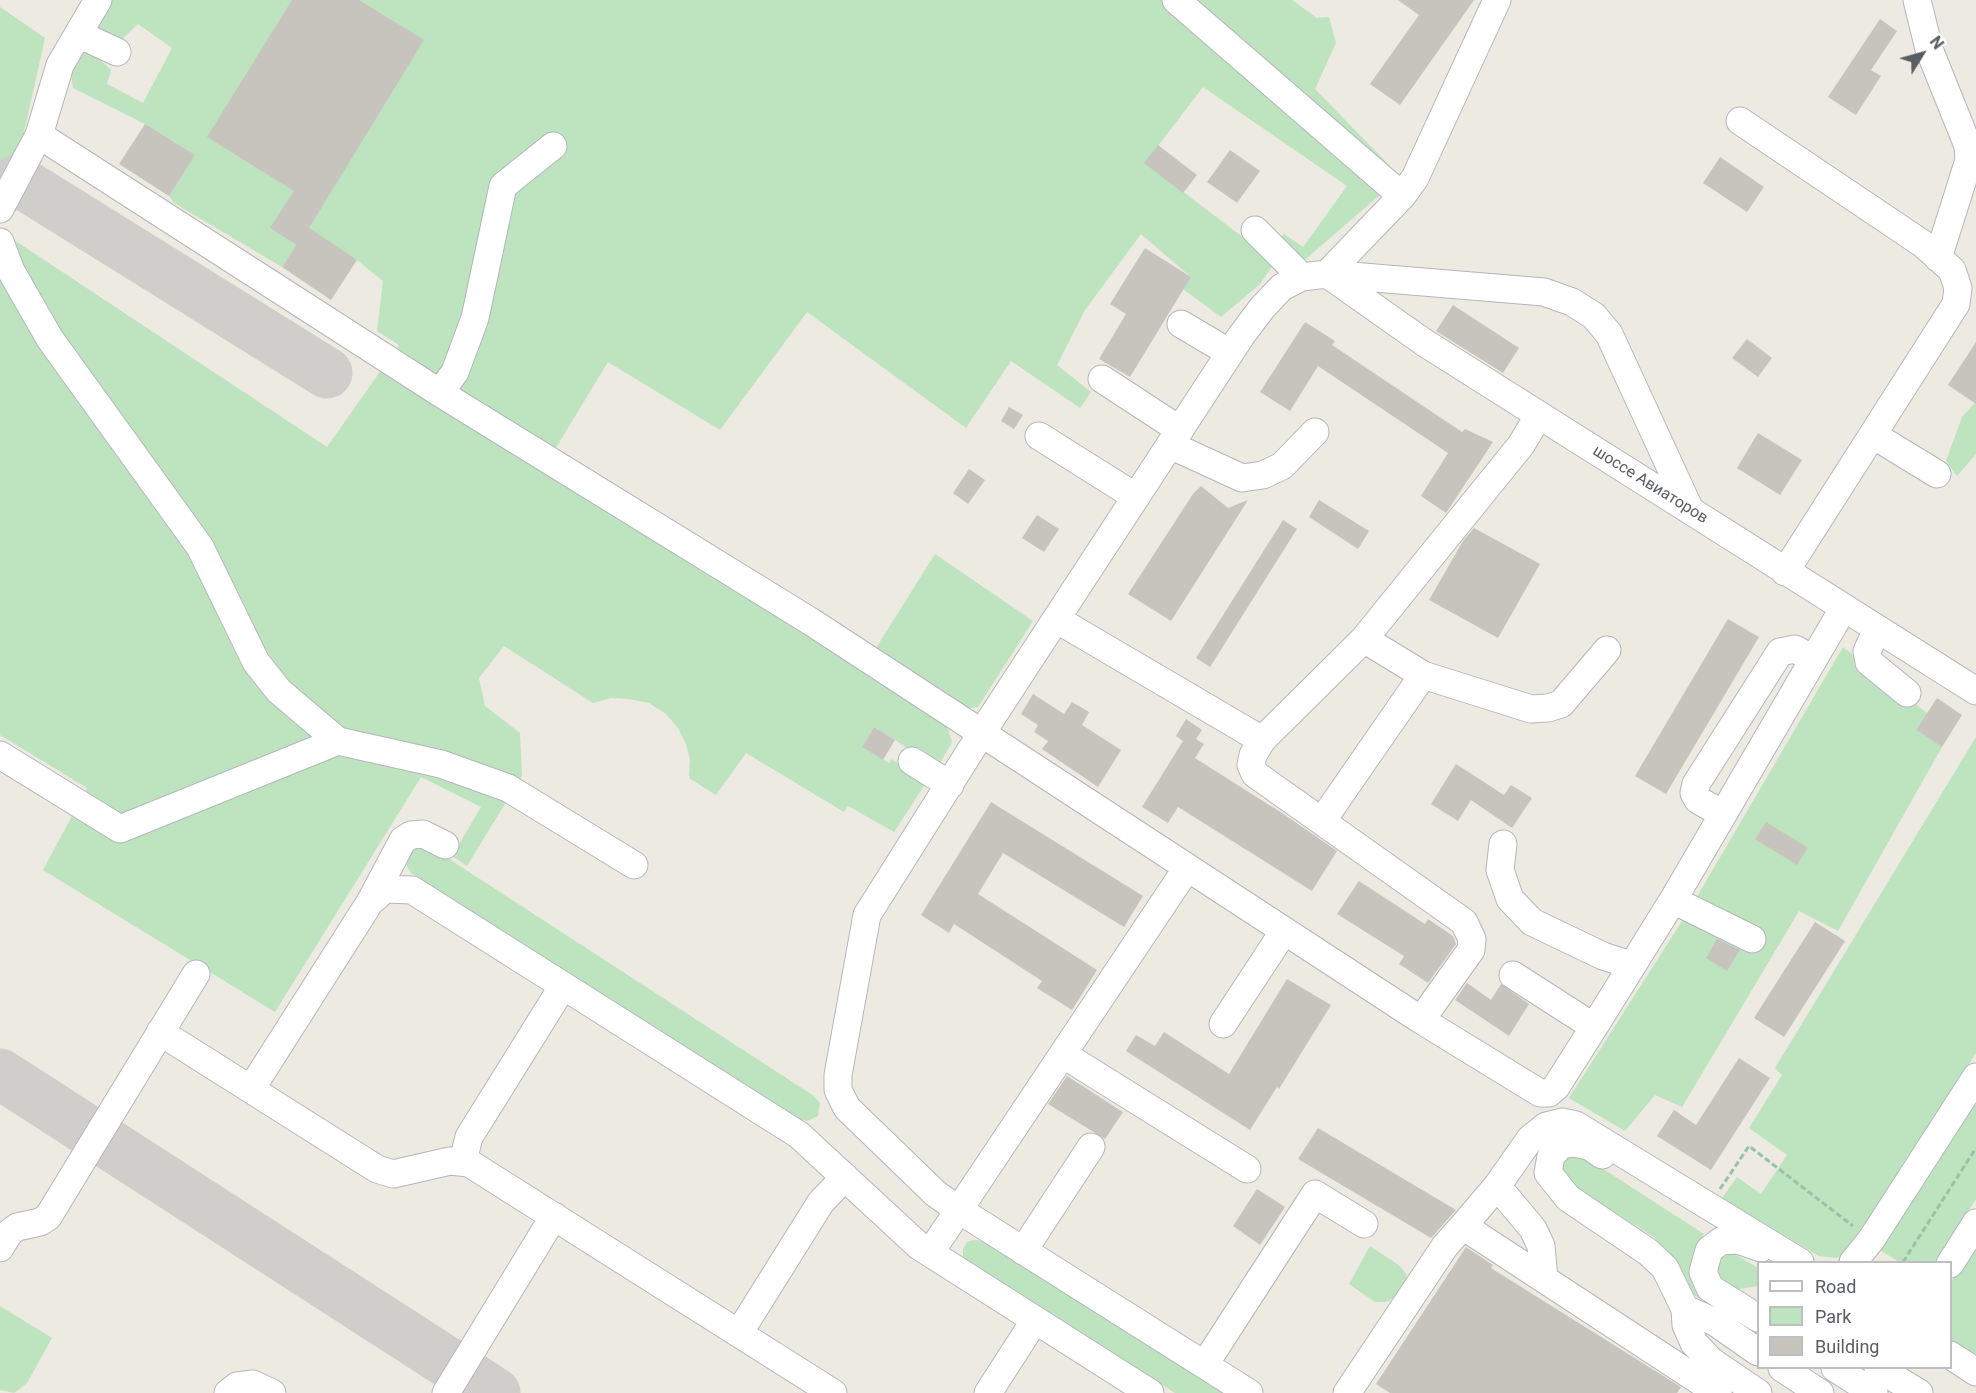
<!DOCTYPE html>
<meta charset="utf-8">
<style>
body{margin:0}
#map{position:relative;width:1976px;height:1393px;overflow:hidden;background:#eceae1;font-family:Roboto,sans-serif}
canvas{display:block}
.legend{position:absolute;left:1757px;top:1261px;width:195px;height:108px;box-sizing:border-box;background:#fff;border:2px solid #bdbec0;margin:0;padding:8px 10px;list-style:none;font-size:18px;color:#595d61}
.legend li{display:flex;align-items:center;gap:12px;height:30px}
.legend b{width:30px;border:2px solid #bdbec0}
.north{position:absolute;left:1892px;top:24px;width:60px;height:60px;-webkit-text-stroke:4px #fff;paint-order:stroke;rotate:53deg;font-size:16px;font-weight:700;line-height:24px;text-align:center;color:#595d61}
.north::after{content:'';display:block;margin:auto;width:21px;height:27px;background:#595d61;clip-path:polygon(50% 0,100% 100%,50% 72%,0 100%)}
</style>
<div id="map">
<canvas width="1976" height="1393"></canvas>
<ul class="legend">
<li><b style="height:8px;background:#fff"></b>Road</li>
<li><b style="height:16px;background:#bee3bf"></b>Park</li>
<li><b style="height:16px;background:#c7c4be"></b>Building</li>
</ul>
<div class="north">N</div>
</div>
<script>
const ctx = document.querySelector('canvas').getContext('2d');
ctx.lineJoin = 'round';
function paint(path, color) {
  ctx.fillStyle = color;
  ctx.fill(path, 'evenodd');
}
function shape(rows) {
  const path = new Path2D();
  for (const r of rows) {
    path.moveTo(r[0], r[1]);
    for (let i = 2; i < r.length; i += 2) path.lineTo(r[i], r[i + 1]);
  }
  return path;
}
function stroke(path, color, width, dash) {
  ctx.strokeStyle = color;
  ctx.lineWidth = width;
  ctx.lineCap = dash ? 'butt' : 'round';
  ctx.setLineDash(dash || []);
  ctx.stroke(path);
}
function write(font, color, halo, rows, align = 'center') {
  ctx.font = font + ' Roboto,sans-serif';
  ctx.lineWidth = 4.5;
  ctx.setLineDash([]);
  ctx.textBaseline = 'middle';
  ctx.strokeStyle = halo;
  ctx.fillStyle = color;
  for (const [text, x, y, turn = 0] of rows) {
    ctx.save();
    ctx.translate(x, y);
    ctx.rotate((+turn || 0) * Math.PI / 180);
    ctx.textAlign = isNaN(turn) ? turn : align;
    if (halo) ctx.strokeText(text, 0, 0);
    ctx.fillText(text, 0, 0);
    ctx.restore();
  }
}
paint(shape([
 [107,0,1292,0,1317,18,1329,17,1336,43,1315,89,1389,165,1381,194,1301,263,1279,241,1284,234,1303,247,1347,186,1203,87,1145,163,1269,257,1273,265,1260,284,1221,317,1183,289,1191,277,1141,234,1085,310,1057,365,1091,392,1080,408,1011,361,966,428,807,312,720,430,608,362,554,451,395,353,399,345,377,331,383,281,357,260,270,228,296,245,282,267,174,203,169,196,194,155,145,124,73,88,70,67,82,43,111,70,107,84,143,103,172,48,138,24,120,41,90,29],
 [0,7,45,38,22,141,0,179],
 [8,236,327,447,384,366,945,720,952,742,938,767,874,727,862,747,889,763,891,759,927,781,894,832,848,806,844,812,746,753,716,795,689,778,690,760,686,744,678,728,666,714,649,703,629,699,611,698,593,703,504,646,479,678,485,706,520,733,522,776,467,866,452,856,481,807,421,777,275,1012,43,870,87,788,0,735,0,246],
 [1976,402,1976,454,1957,476,1946,461,1962,417],
 [935,554,1033,621,978,707,961,709,876,648],
 [1843,647,1927,713,1916,730,1942,747,1838,931,1799,911,1682,1107,1655,1095,1625,1131,1569,1098,1691,907],
 [1976,737,1976,1053,1858,1240,1837,1258,1819,1256,1722,1198,1737,1177,1761,1194,1787,1155,1749,1128,1782,1075,1775,1068],
 [429,846,814,1096,820,1103,818,1116,807,1121,799,1119,411,873,404,861,409,848],
 [1976,1102,1976,1199,1937,1262,1899,1262,1880,1250],
 [1580,1154,1704,1234,1695,1250,1690,1269,1695,1287,1713,1304,1711,1306,1695,1296,1684,1284,1668,1252,1654,1237,1563,1180,1559,1159],
 [974,1240,982,1241,1224,1393,1175,1393,968,1263,963,1257,963,1249,967,1242],
 [1976,1242,1976,1359,1951,1341,1951,1282],
 [1370,1246,1400,1266,1406,1274,1407,1279,1396,1297,1386,1302,1375,1302,1349,1284],
 [1733,1253,1758,1268,1758,1286,1734,1290,1715,1277,1720,1254],
 [0,1306,52,1338,27,1383,14,1393,0,1390]
]), '#bee3bf');
stroke(shape([
 [17,180,327,373],
 [0,1074,495,1393]
]), '#cfceca', 51);
paint(shape([
 [292,0,359,0,424,40,309,228,357,260,331,300,282,267,296,245,270,228,294,191,207,137],
 [1398,0,1474,0,1400,105,1370,84,1419,15],
 [1880,19,1897,31,1871,70,1881,76,1856,115,1828,97],
 [145,124,195,155,169,196,119,164],
 [1158,145,1197,175,1183,193,1144,163],
 [1230,150,1260,171,1237,203,1207,182],
 [1720,157,1764,187,1747,212,1703,183],
 [1145,248,1191,277,1130,377,1099,359,1126,314,1110,304],
 [1453,305,1519,348,1503,373,1436,331],
 [1305,322,1335,341,1332,345,1462,432,1465,429,1493,442,1446,513,1421,496,1448,453,1318,366,1290,411,1260,392],
 [1747,339,1772,358,1758,377,1732,358],
 [1976,342,1976,404,1948,385],
 [1009,407,1023,415,1014,429,1001,421],
 [1758,433,1802,460,1780,495,1737,468],
 [969,469,985,480,968,504,953,493],
 [1201,486,1228,508,1248,500,1171,621,1128,594,1193,494],
 [1319,500,1369,531,1358,549,1309,517],
 [1037,515,1059,529,1044,552,1022,538],
 [1283,520,1297,529,1210,667,1196,658],
 [1474,528,1540,564,1498,638,1429,600,1463,541],
 [1728,619,1759,637,1666,794,1635,776],
 [1033,694,1064,714,1072,702,1089,712,1082,725,1121,750,1098,787,1042,749,1048,741,1034,732,1038,725,1021,714],
 [1937,698,1962,715,1942,747,1916,730],
 [1186,719,1202,730,1196,739,1204,744,1195,758,1285,815,1337,851,1312,891,1178,807,1168,823,1142,807,1183,741,1176,736],
 [874,727,895,740,883,760,862,747],
 [1456,764,1504,795,1511,785,1532,798,1512,828,1471,800,1458,821,1431,804],
 [991,802,1143,896,1124,927,1003,853,978,894,1097,970,1072,1010,1037,988,1042,981,954,924,949,933,921,915],
 [1766,822,1808,848,1797,865,1755,839],
 [1359,881,1425,924,1428,919,1453,936,1456,944,1428,983,1399,964,1404,956,1337,914],
 [1815,922,1845,941,1784,1037,1754,1018],
 [1717,939,1740,950,1727,971,1706,958],
 [1287,979,1331,1005,1279,1089,1277,1087,1250,1130,1126,1051,1136,1035,1155,1046,1164,1032,1229,1074],
 [1467,983,1491,1000,1501,984,1529,1004,1509,1036,1455,1000],
 [1739,1058,1770,1078,1711,1170,1657,1136,1674,1110,1696,1125],
 [1067,1076,1123,1112,1105,1139,1048,1104],
 [1318,1128,1456,1210,1431,1238,1298,1159],
 [1257,1189,1285,1207,1260,1245,1233,1226],
 [1466,1247,1493,1265,1491,1268,1681,1387,1677,1393,1390,1393,1376,1384]
]), '#c7c4be');
const minor = shape([
 [1176,0,1402,196],
 [1497,0,1415,178,1402,196,1327,274,1425,343,1976,691],
 [1917,0,1929,49,1968,146,1969,160,1938,258],
 [78,34,117,52],
 [1740,121,1923,244,1952,270,1958,288,1956,304,1785,572],
 [39,135,440,393,810,621,1421,1020,1540,1093,1549,1093,1556,1087,1594,1027,1673,900,1843,609],
 [0,209,39,135,60,65,98,0],
 [1255,230,1302,277],
 [0,242,11,271,50,339,200,547,256,662,279,691,338,741,441,764,508,788,634,865],
 [1181,324,1230,353],
 [1102,379,1180,430],
 [440,393,455,372,475,318,503,186,553,146],
 [1873,435,1937,474],
 [1039,436,1136,497],
 [1170,445,1242,478,1263,475,1282,466,1315,432],
 [1056,619,1262,740,1253,755,1251,765,1255,774,1464,922,1472,939,1471,950,1421,1020],
 [1877,630,1867,651,1869,662,1907,693],
 [1364,639,1423,675],
 [1262,740,1364,639,1521,445,1539,415],
 [0,755,120,829,338,741],
 [912,761,950,785],
 [1723,814,1698,800,1694,793,1696,784,1780,652,1795,649,1813,659],
 [1322,821,1423,675,1531,709,1548,708,1561,704,1607,650],
 [1503,844,1500,870,1510,899,1532,922,1603,956,1631,965],
 [1673,900,1752,939],
 [370,902,385,889,412,890,799,1135,919,1246,1150,1393],
 [1513,975,1594,1027],
 [1223,1024,1284,931],
 [160,1032,377,1169,393,1174,450,1161,469,1163,833,1393],
 [1064,1055,1247,1169],
 [251,1089,370,902,403,840,411,835,423,834,445,845],
 [1602,1155,1589,1146,1574,1143,1561,1145,1551,1156,1548,1173,1568,1198,1648,1252,1665,1268,1685,1309,1686,1325,1694,1343,1711,1361,1758,1393],
 [463,1161,469,1137,563,986],
 [1497,1186,1533,1229,1541,1246,1544,1279],
 [0,1248,9,1233,17,1227,40,1222,48,1217,196,974],
 [1023,1251,1091,1147],
 [930,1253,1187,868],
 [1853,1262,1871,1240,1976,1077],
 [1950,1264,1976,1223],
 [1685,1309,1715,1322,1758,1352],
 [1758,1318,1710,1288,1703,1272,1709,1250,1721,1241,1738,1240,1761,1248],
 [739,1333,821,1202,845,1177],
 [1950,1355,1976,1372],
 [1205,1364,1315,1194,1364,1224],
 [1782,1368,1820,1393],
 [1835,1368,1874,1393],
 [1878,1368,1919,1393],
 [228,1393,237,1386,253,1384,272,1393],
 [446,1393,554,1216],
 [988,1393,1035,1320],
 [1249,1393,959,1210,936,1194,847,1108,838,1090,838,1075,867,915,981,734,1241,336,1262,308,1282,287,1302,277,1327,274,1544,292,1572,302,1594,316,1609,334,1690,510],
 [1347,1393,1445,1246,1463,1226],
 [1718,1393,1463,1226,1497,1186,1530,1139,1546,1126,1562,1122,1576,1125,1800,1262]
]);
stroke(minor, '#b4b6bb', 29);
stroke(shape([
 [1720,1189,1749,1146,1853,1226],
 [1903,1262,1976,1148]
]), '#97c3a6', 3, [6, 3]);
stroke(minor, '#fff', 27);
write('16px', '#595d61', '#fff', [
 ["шоссе Авиаторов",1650,485,32]
]);
</script>
